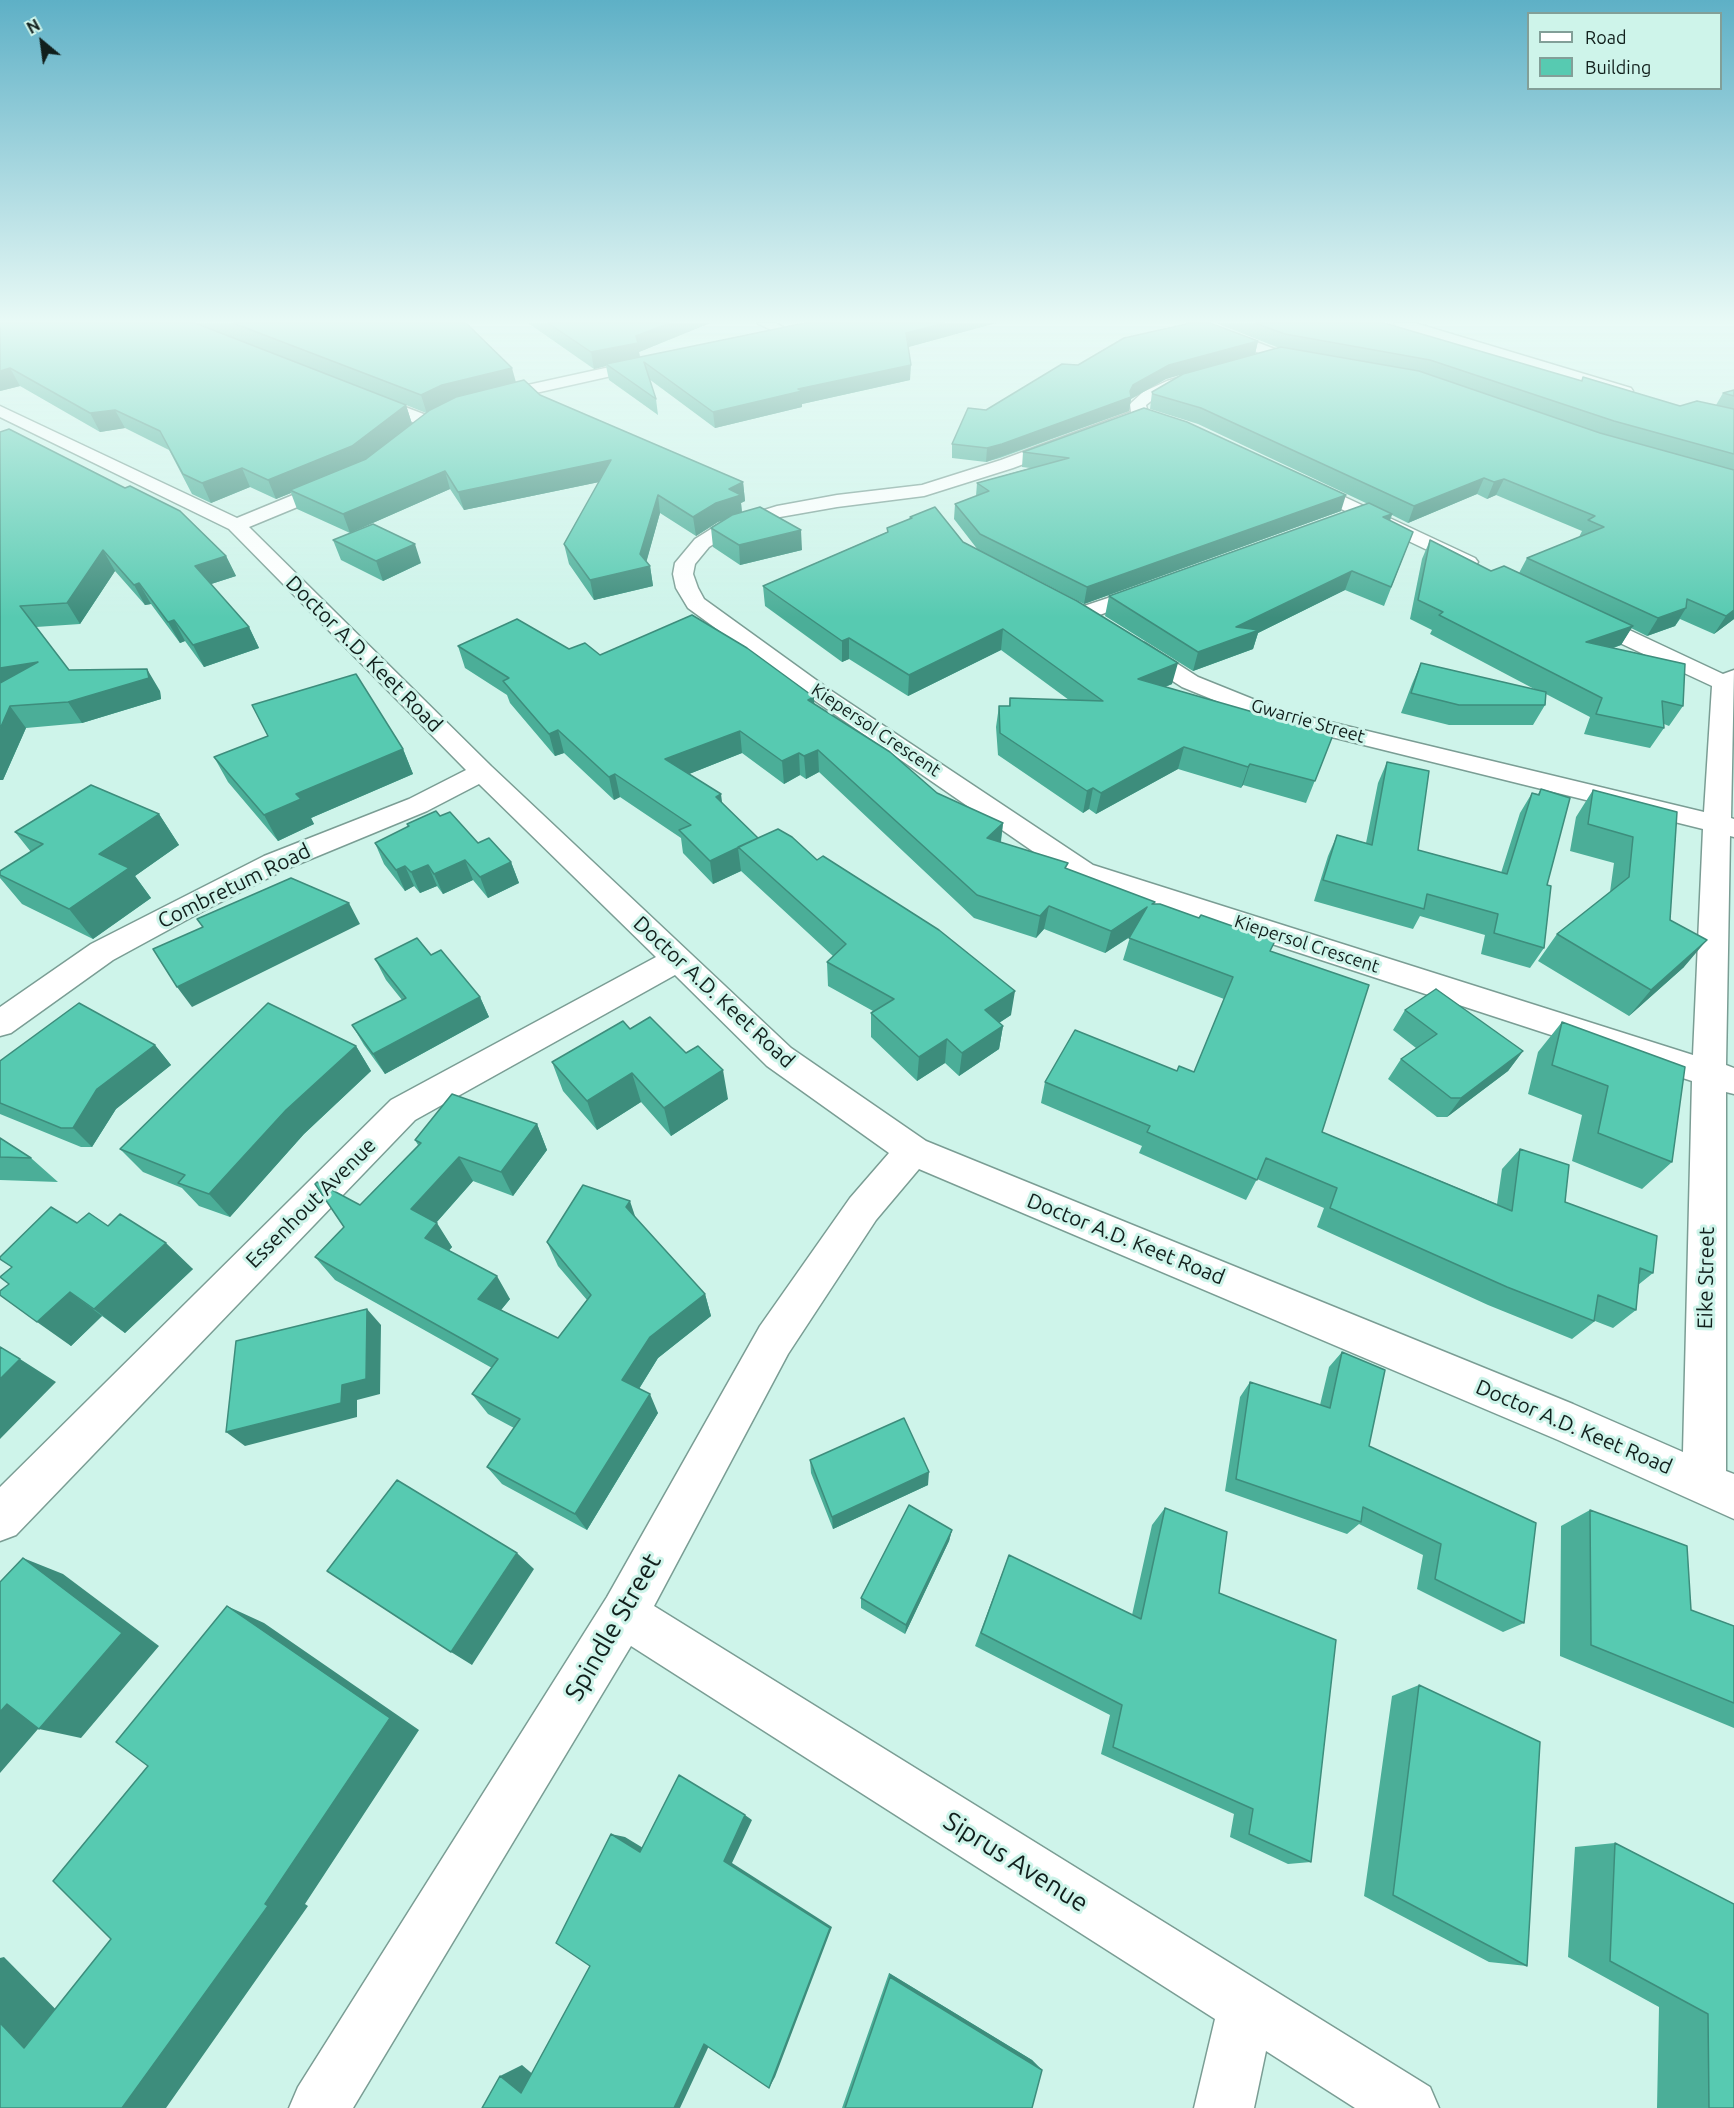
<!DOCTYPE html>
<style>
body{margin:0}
#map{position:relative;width:1734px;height:2108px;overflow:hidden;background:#cef4ea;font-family:Ubuntu,sans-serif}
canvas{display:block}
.legend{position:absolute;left:1527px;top:12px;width:195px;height:78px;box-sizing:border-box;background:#cef4ea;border:2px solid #829f98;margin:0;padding:8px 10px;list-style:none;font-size:18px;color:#111f1c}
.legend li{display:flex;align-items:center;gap:12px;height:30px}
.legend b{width:30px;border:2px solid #829f98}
.north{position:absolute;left:12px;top:12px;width:60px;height:60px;-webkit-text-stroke:4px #cef4ea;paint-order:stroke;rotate:331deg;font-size:16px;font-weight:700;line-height:24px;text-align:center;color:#111f1c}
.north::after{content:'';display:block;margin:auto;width:21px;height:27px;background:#111f1c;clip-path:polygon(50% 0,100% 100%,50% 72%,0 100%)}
</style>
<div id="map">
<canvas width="1734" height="2108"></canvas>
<ul class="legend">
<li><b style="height:8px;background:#fff"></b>Road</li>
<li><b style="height:16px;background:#57cab1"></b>Building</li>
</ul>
<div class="north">N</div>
</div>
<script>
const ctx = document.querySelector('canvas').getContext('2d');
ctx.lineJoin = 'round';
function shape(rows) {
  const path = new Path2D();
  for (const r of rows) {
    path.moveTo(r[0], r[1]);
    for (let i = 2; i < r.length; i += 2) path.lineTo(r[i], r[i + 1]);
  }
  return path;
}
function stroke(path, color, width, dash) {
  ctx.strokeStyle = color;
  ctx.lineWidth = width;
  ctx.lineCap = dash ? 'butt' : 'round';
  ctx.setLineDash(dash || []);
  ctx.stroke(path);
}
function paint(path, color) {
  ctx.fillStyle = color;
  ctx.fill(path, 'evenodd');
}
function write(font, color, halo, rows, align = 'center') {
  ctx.font = font + ' Ubuntu,sans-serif';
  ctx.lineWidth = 6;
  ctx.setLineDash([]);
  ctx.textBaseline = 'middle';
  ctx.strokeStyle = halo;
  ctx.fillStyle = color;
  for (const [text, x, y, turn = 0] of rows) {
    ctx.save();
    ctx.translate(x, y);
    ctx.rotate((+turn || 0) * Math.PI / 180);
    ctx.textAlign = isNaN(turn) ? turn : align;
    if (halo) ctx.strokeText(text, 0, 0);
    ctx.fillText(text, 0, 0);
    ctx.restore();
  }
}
const street = shape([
 [757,323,775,323,795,333,788,337,783,336,757,323],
 [1187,323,1206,323,1280,351,1312,355,1320,360,1312,365,1272,358,1189,326,1187,323],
 [651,358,656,360,659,363,656,366,491,403,483,398,491,393,651,358],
 [1194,373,1200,375,1202,378,1200,381,1179,387,1155,398,1146,405,1148,414,1146,418,1013,468,924,496,837,507,780,517,733,532,709,547,695,564,693,574,698,588,704,599,830,690,1093,865,1693,1055,1703,829,1263,720,1182,687,1129,653,1126,648,1129,643,1137,641,1145,643,1198,677,1280,710,1704,812,1712,686,1577,623,1574,618,1577,613,1585,611,1593,613,1723,674,1734,670,1731,818,1734,819,1734,837,1730,836,1726,1065,1734,1068,1734,1094,1726,1092,1726,1471,1734,1474,1734,1519,1558,1440,919,1169,876,1220,788,1354,654,1606,1430,2087,1439,2108,1355,2108,1266,2051,1254,2108,1194,2108,1215,2019,631,1646,353,2108,289,2108,298,2087,607,1597,760,1326,850,1198,889,1153,767,1066,675,975,415,1120,16,1535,0,1541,0,1487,391,1100,656,957,479,784,427,811,284,870,203,911,113,960,11,1033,0,1036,0,1007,91,944,264,856,409,799,466,770,229,529,0,417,0,406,237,518,327,481,341,481,343,485,341,489,249,527,491,766,791,1048,926,1141,1573,1404,1683,1452,1692,1081,1073,879,814,700,688,608,676,588,673,574,675,563,695,539,719,524,777,506,837,495,922,485,1001,460,1131,412,1130,404,1143,392,1167,381,1194,373],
 [368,393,434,418,436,422,428,427,422,426,362,401,360,398,362,395,368,393],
 [1304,478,1475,558,1478,562,1475,566,1468,568,1461,566,1297,488,1295,484,1297,480,1304,478],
 [1150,584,1157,586,1161,590,1157,594,1083,621,1075,619,1072,614,1075,609,1150,584]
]);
const secondary = shape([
 [1394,323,1415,323,1631,388,1633,391,1631,394,1619,394,1396,326,1394,323]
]);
stroke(street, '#7a9d94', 3);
stroke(secondary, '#7a9d94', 3);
paint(street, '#fff');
paint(secondary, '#fff');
paint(shape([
 [0,323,466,323,516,382,540,395,743,482,745,501,741,503,742,512,802,550,740,565,713,547,711,528,723,520,718,522,696,536,660,513,646,562,650,566,653,586,594,600,569,564,564,544,599,482,464,510,450,489,350,533,297,509,291,493,276,499,250,487,211,503,192,494,169,450,125,428,100,432,20,386,0,391],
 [406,405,426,413,412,424],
 [528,323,710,323,639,352,640,357,805,323,996,323,908,347,910,380,802,404,802,407,715,428,649,379,656,399,658,415,609,380,606,366,594,369],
 [1216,323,1384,323,1581,381,1583,377,1680,406,1716,405,1723,393,1734,390,1734,619,1714,634,1680,619,1675,626,1647,636,1631,628,1621,645,1613,648,1683,706,1669,726,1664,724,1664,728,1650,748,1584,734,1590,717,1546,694,1545,705,1533,725,1449,725,1401,713,1412,684,1421,663,1538,691,1430,634,1432,630,1410,619,1422,559,1430,540,1491,571,1519,573,1527,558,1579,537,1582,531,1496,495,1487,499,1477,494,1408,523,1392,515,1390,521,1413,532,1384,606,1345,590,1258,633,1253,649,1193,671,1105,616,1109,596,1368,504,1198,424,1150,409,1152,392,1182,374,1166,379,1131,399,1129,411,1000,458,986,462,952,458,952,444,986,410,1078,365,1258,341,1255,354,1202,369,1279,348],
 [1144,408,1341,511,1084,604,1022,572,1172,684,1165,687,1333,735,1306,803,1243,785,1241,788,1178,769,1096,814,1089,809,1083,813,998,755,996,727,999,706,1009,706,1010,698,1069,700,1001,650,908,696,849,659,842,662,765,606,763,586,887,532,887,528,910,519,910,517,978,550,954,519,955,504,976,496,977,483,1030,468,1022,467,1023,452],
 [0,432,226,556,236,576,211,584,249,627,259,648,204,667,185,641,180,643,151,604,145,605,115,571,80,624,36,627,69,670,160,691,161,699,82,723,26,728,3,780],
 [333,540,421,563,383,581,341,560],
 [458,646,569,649,600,655,815,704,937,793,1003,823,1001,842,1271,951,1322,1132,1497,1204,1502,1169,1520,1149,1565,1202,1653,1273,1638,1285,1636,1310,1613,1328,1595,1321,1572,1339,1488,1305,1317,1227,1324,1208,1257,1179,1246,1200,1139,1153,1142,1146,1041,1103,1045,1082,1177,1071,1194,1072,1224,999,1123,960,1130,937,1105,953,1044,929,1036,938,974,918,819,772,806,779,800,775,784,784,742,753,689,774,722,803,758,838,817,860,1011,1015,999,1023,1003,1026,999,1049,959,1076,945,1063,917,1081,871,1037,871,1013,873,1011,828,986,827,962,833,956,741,871,713,884,683,853,681,838,620,797,614,800,564,753,555,756,510,703,507,695,465,668],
 [403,749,413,774,311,818,314,824,278,841,228,782,214,757],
 [1387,762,1418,850,1501,873,1520,813,1532,793,1538,794,1541,789,1547,885,1544,948,1530,968,1481,954,1485,935,1420,916,1413,929,1314,901,1328,856,1337,835,1366,843,1378,783],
 [1593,790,1677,812,1670,920,1684,967,1629,1016,1538,961,1557,934,1610,892,1614,863,1570,851,1576,817],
 [159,814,179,845,135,876,151,898,93,939,22,904,0,878,0,871,31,852,15,832],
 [440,816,478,843,511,862,519,883,488,898,473,880,443,894,437,886,420,893,414,886,405,891,384,864,375,843,408,827,407,824],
 [431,955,480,997,489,1017,385,1074,364,1045,352,1025,402,1000,386,980,375,959],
 [1405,1010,1523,1051,1508,1071,1447,1117,1437,1117,1388,1079,1401,1059,1416,1048,1393,1030],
 [1562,1022,1672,1162,1642,1189,1572,1161,1582,1115,1528,1094,1538,1052],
 [630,1029,686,1053,728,1099,671,1136,641,1102,597,1130,563,1091,552,1062],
 [155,1045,171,1065,116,1109,92,1147,81,1147,0,1114,0,1061],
 [356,1046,371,1071,304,1134,230,1217,199,1206,182,1188,143,1172,120,1149],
 [537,1124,547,1150,513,1196,473,1181,436,1223,452,1247,449,1250,510,1299,501,1310,558,1338,587,1300,558,1266,547,1242,636,1218,705,1294,711,1316,658,1358,639,1389,658,1413,587,1530,502,1484,487,1467,514,1428,488,1414,472,1394,492,1368,335,1280,315,1257,344,1227,360,1205,418,1145,415,1140],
 [0,1138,31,1158,58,1182,0,1180],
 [77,1223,108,1226,193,1269,125,1333,102,1316,71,1346,9,1284],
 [1342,1352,1369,1446,1524,1623,1503,1632,1417,1589,1423,1555,1359,1524,1347,1534,1225,1491,1240,1397,1250,1382,1320,1405,1329,1367],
 [810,1460,928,1485,833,1529,811,1473],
 [1165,1508,1219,1593,1311,1862,1288,1864,1230,1837,1234,1814,1101,1754,1110,1715,975,1646,1009,1555,1132,1615,1152,1525],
 [1590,1510,1691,1610,1734,1626,1734,1728,1560,1656,1561,1526],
 [952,1530,949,1541,905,1634,861,1608,861,1598],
 [1419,1685,1527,1966,1489,1962,1364,1896,1392,1696],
 [1615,1843,1734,1904,1734,2108,1657,2108,1659,2007,1568,1957,1575,1847],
 [889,1973,1032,2060,1042,2070,1032,2108,842,2108]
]), '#4bae98');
paint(shape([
 [670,323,710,323,639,352,640,359,606,364,606,366,594,369,591,352,636,336],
 [945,323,996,323,905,348,906,333],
 [1258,341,1255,354,1166,379,1131,399,1129,411,986,462,987,448,1130,391,1133,385,1169,365],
 [911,365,910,380,802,404,802,407,715,428,713,412,798,389],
 [10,368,20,386,0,391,0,371],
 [512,368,517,386,427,414,421,395,442,385],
 [406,405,412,424,359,465,290,490,291,493,276,499,268,480],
 [115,410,125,428,100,432,90,413],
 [611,460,614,479,464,510,458,492],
 [242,468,250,487,211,503,202,483],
 [445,471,450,489,350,533,343,514],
 [1484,478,1477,494,1408,523,1414,506],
 [1504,479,1496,495,1487,499,1494,482],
 [743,482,745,501,741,503,742,514,718,522,696,536,693,517,729,489],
 [658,495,660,513,645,567,650,566,653,586,594,600,590,580,640,554],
 [1346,495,1341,511,1084,604,1087,587],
 [1392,514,1385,532,1383,517],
 [801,530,802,550,740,565,739,545],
 [415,544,421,563,383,581,376,561],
 [103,550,115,571,80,624,67,603],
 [226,556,236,576,205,586,195,566],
 [1352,571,1345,590,1258,633,1253,649,1193,671,1198,652,1236,627],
 [139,583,151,604,145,605,134,585],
 [1686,608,1675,626,1647,636,1658,618],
 [1734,610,1734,619,1714,634,1726,616],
 [174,620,185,641,180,643,168,622],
 [1633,626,1621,645,1575,661,1586,642],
 [249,627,259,648,204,667,193,645],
 [1003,629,1001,650,908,696,909,675],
 [849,638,849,659,842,662,842,641],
 [38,662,0,691,0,668],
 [1178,663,1172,684,1133,700,1138,679],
 [147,669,160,691,161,699,82,723,68,702],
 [814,697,815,719,808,700],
 [10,706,26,728,3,780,0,780,0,729],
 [558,730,564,753,555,756,549,734],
 [740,731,742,753,669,782,665,759],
 [1184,747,1178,769,1096,814,1101,793],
 [403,749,413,774,311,818,314,824,278,841,264,815,296,794],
 [818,750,819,772,806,779,804,756],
 [799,753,800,775,784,784,782,761],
 [1250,764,1243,785,1241,788,1248,767],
 [615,774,620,797,614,800,609,777],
 [1093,788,1089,809,1083,813,1087,791],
 [721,794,724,817,716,797],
 [159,814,179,845,135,876,151,898,93,939,69,909,99,854],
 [1003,823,1000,846,987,838],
 [738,848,741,871,713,884,710,861],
 [465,860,473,880,443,894,434,874],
 [511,862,519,883,488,898,480,877],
 [428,865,437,886,420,893,411,872],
 [405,866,414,886,405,891,396,870],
 [349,903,360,924,192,1007,177,987],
 [1049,906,1044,929,1036,938,1040,916],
 [1147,907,1140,930,1105,953,1111,931],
 [1707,940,1684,967,1629,1016,1651,990],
 [1015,991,1011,1015,982,1034,985,1010],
 [480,997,489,1017,385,1074,373,1054],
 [1003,1026,999,1049,959,1076,962,1053],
 [947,1039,945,1063,917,1081,919,1057],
 [155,1045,171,1065,116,1109,92,1147,73,1128,97,1089],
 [356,1046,371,1071,304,1134,230,1217,209,1194,286,1110],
 [1523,1051,1508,1071,1447,1117,1461,1098],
 [723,1070,728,1099,671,1136,664,1108],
 [632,1073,641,1102,597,1130,587,1101],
 [537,1124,547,1150,513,1196,501,1172],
 [459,1157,473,1181,427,1233,411,1209],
 [630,1201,638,1225,626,1207],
 [437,1223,452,1247,440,1261,425,1238],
 [166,1243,193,1269,125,1333,94,1309],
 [497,1276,510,1299,492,1321,478,1299],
 [70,1292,102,1316,71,1346,37,1322],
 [705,1294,711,1316,658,1358,632,1400,622,1380,650,1337],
 [367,1309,381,1325,380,1394,357,1400,357,1417,245,1446,226,1432,342,1385],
 [20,1359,56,1382,0,1439,0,1379],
 [650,1394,658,1413,587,1530,575,1514],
 [929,1472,928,1485,833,1529,832,1517],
 [952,1530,949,1541,905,1634,906,1625],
 [517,1553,534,1569,472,1665,451,1652],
 [23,1558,63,1574,159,1646,81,1738,39,1729],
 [227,1606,264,1623,419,1730,305,1904,308,1906,166,2108,122,2108,265,1904],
 [7,1704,51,1714,0,1773,0,1712],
 [745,1815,752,1820,732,1863,832,1927,775,2077,769,2088,724,1861],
 [611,1834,625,1837,653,1854,640,1852],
 [4,1957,84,2038,24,2048,0,2023,0,1958],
 [889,1973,1032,2060,1042,2070,890,1977],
 [714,2035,680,2108,674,2108,704,2044],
 [522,2065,542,2082,521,2093,500,2076]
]), '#3d8d7c');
const building = shape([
 [0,323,195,323,406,405,352,446,268,480,242,468,202,483,183,474,160,431,115,410,90,413,10,368,0,371,0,323],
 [233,323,466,323,512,368,442,385,421,395,233,323],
 [548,323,670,323,636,336,638,343,591,352,548,323],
 [805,323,945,323,906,333,911,365,798,389,802,391,713,412,644,362,656,399,606,364,805,323],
 [1191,323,1210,323,1258,341,1169,365,1133,385,1130,391,1131,397,1002,444,987,448,952,444,968,408,986,410,1062,364,1078,365,1124,338,1191,323],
 [1255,323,1384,323,1582,381,1583,377,1680,406,1697,401,1734,409,1734,454,1614,421,1430,360,1285,334,1255,323],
 [1281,347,1419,371,1600,433,1734,470,1734,610,1726,616,1687,599,1686,608,1658,618,1527,558,1604,527,1588,520,1595,516,1504,479,1494,482,1484,478,1414,506,1201,408,1153,394,1152,392,1183,374,1281,347],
 [524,380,540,395,743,482,729,489,741,495,716,503,693,517,658,495,640,554,650,566,590,580,564,544,611,460,458,492,445,471,343,514,290,490,366,459,430,410,456,397,524,380],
 [1734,390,1734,396,1723,393,1734,390],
 [1144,408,1187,422,1346,495,1087,587,980,534,955,504,989,491,977,483,1069,458,1023,452,1144,408],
 [9,429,125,488,130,486,180,511,226,556,195,566,249,627,193,645,174,620,168,622,139,583,134,585,103,550,67,603,20,606,69,670,147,669,149,678,68,702,10,706,0,729,0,683,38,662,0,668,0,432,9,429],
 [1369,503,1392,514,1383,517,1413,532,1391,587,1352,571,1236,627,1259,630,1198,652,1109,596,1369,503],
 [760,507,801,530,739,545,711,528,732,515,760,507],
 [935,507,963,542,1077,601,1178,663,1138,679,1333,735,1315,781,1250,764,1248,767,1184,747,1101,793,1093,788,1087,791,1000,733,999,706,1010,706,1010,698,1103,701,1003,629,909,675,849,638,842,641,763,586,888,532,887,528,912,518,910,517,935,507],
 [373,524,415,544,376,561,333,540,373,524],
 [1430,540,1491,571,1504,566,1633,626,1586,642,1685,664,1683,706,1662,701,1664,728,1596,714,1602,698,1439,615,1443,612,1418,600,1430,540],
 [692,615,747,648,814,697,808,700,890,752,937,793,1003,823,987,838,1068,863,1065,868,1155,902,1152,904,1160,904,1199,918,1201,915,1275,941,1270,951,1369,985,1322,1132,1512,1211,1520,1149,1569,1165,1565,1202,1657,1236,1653,1273,1640,1268,1636,1310,1598,1295,1594,1321,1507,1287,1330,1208,1337,1188,1266,1158,1257,1180,1147,1132,1150,1126,1045,1082,1075,1030,1177,1071,1179,1066,1194,1072,1233,977,1129,938,1147,907,1111,931,1049,906,1040,916,977,895,818,750,804,756,799,753,782,761,740,731,665,759,721,794,716,797,758,838,710,861,679,830,691,825,615,774,609,777,558,730,549,734,503,681,509,678,458,646,517,619,569,649,585,643,600,655,692,615],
 [1421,663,1546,692,1545,705,1459,705,1411,693,1421,663],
 [356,674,403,749,296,794,301,799,264,815,214,757,268,736,252,705,356,674],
 [1387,762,1429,771,1418,850,1507,874,1532,793,1539,795,1541,789,1570,798,1547,885,1551,886,1544,948,1494,933,1498,914,1427,894,1424,909,1323,880,1337,835,1372,845,1387,762],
 [91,785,159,814,99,854,129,868,69,909,0,875,0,871,43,844,15,832,91,785],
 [1593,790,1677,812,1670,920,1707,940,1651,990,1557,934,1629,877,1633,837,1588,824,1593,790],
 [436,811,440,816,450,812,478,843,489,838,511,862,480,877,465,860,434,874,428,865,411,872,405,866,396,870,375,843,409,826,407,824,436,811],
 [778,829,792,837,817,860,823,856,939,930,1015,991,985,1010,1003,1026,962,1053,947,1039,919,1057,871,1013,894,999,827,962,846,944,738,847,778,829],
 [291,878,349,903,177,987,153,949,203,927,197,919,291,878],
 [417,938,431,955,441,950,480,997,373,1054,352,1025,406,998,375,959,417,938],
 [1436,989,1523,1051,1461,1098,1451,1098,1401,1059,1437,1034,1405,1010,1436,989],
 [79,1003,155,1045,97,1089,73,1128,61,1128,0,1103,0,1061,79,1003],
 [268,1003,356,1046,286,1110,209,1194,178,1183,185,1175,120,1149,268,1003],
 [650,1017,686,1053,698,1046,723,1070,664,1108,632,1073,587,1101,552,1062,623,1021,630,1029,650,1017],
 [1562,1022,1685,1067,1672,1162,1598,1133,1608,1086,1552,1065,1562,1022],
 [452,1094,537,1124,501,1172,459,1157,411,1209,437,1223,425,1238,497,1276,478,1299,558,1338,591,1295,547,1242,583,1185,630,1201,626,1207,705,1294,650,1337,622,1380,650,1394,575,1514,487,1467,520,1419,472,1394,498,1359,315,1257,344,1227,315,1184,317,1182,360,1205,421,1143,415,1140,452,1094],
 [0,1138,31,1158,0,1157,0,1138],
 [51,1207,77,1223,89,1213,108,1226,120,1214,166,1243,94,1309,70,1292,37,1322,0,1295,0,1291,9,1284,0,1277,12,1267,0,1259,0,1257,51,1207],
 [367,1309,366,1379,342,1385,341,1403,226,1432,236,1341,367,1309],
 [0,1347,20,1359,0,1379,0,1347],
 [1342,1352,1385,1370,1369,1446,1536,1523,1524,1623,1435,1579,1441,1544,1363,1507,1361,1522,1236,1479,1250,1382,1330,1408,1342,1352],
 [904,1418,929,1472,832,1517,810,1460,904,1418],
 [397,1480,517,1553,451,1652,327,1571,397,1480],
 [909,1505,952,1530,906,1625,861,1598,909,1505],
 [1165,1508,1227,1532,1219,1593,1336,1640,1311,1862,1249,1834,1253,1809,1113,1747,1122,1705,981,1633,1009,1555,1141,1619,1165,1508],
 [1590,1510,1687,1546,1691,1610,1734,1626,1734,1703,1591,1645,1590,1510],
 [23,1558,122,1633,39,1729,7,1704,0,1712,0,1582,23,1558],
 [227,1606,390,1718,265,1904,268,1906,122,2108,0,2108,0,2023,24,2048,111,1939,53,1881,148,1766,116,1742,227,1606],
 [1419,1685,1540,1742,1527,1966,1393,1895,1419,1685],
 [679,1775,745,1815,724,1861,830,1928,769,2088,704,2044,674,2108,482,2108,500,2076,521,2093,590,1966,556,1943,611,1834,640,1852,679,1775],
 [1615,1843,1734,1904,1734,2108,1709,2108,1708,2014,1610,1961,1615,1843],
 [890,1977,1042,2070,1032,2108,845,2108,890,1977]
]);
paint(building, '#57cab1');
stroke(building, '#3d8d7c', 1.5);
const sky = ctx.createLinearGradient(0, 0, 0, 618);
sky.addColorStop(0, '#5eb0c6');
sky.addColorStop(0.52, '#e9faf6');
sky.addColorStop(1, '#e9faf600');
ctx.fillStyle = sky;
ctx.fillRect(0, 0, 1734, 618);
write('18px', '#111f1c', '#cef4ea', [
 ["Gwarrie Street",1308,721,16],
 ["Kiepersol Crescent",876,730,34],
 ["Kiepersol Crescent",1307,944,18]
]);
write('21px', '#111f1c', '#cef4ea', [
 ["Doctor A.D. Keet Road",364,654,45],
 ["Combretum Road",234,886,-26],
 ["Doctor A.D. Keet Road",714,992,43],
 ["Essenhout Avenue",311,1203,-45],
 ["Doctor A.D. Keet Road",1126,1239,22],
 ["Eike Street",1706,1278,-89],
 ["Doctor A.D. Keet Road",1574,1427,23]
]);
write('26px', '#111f1c', '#cef4ea', [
 ["Spindle Street",613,1627,-60],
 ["Siprus Avenue",1016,1862,32]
]);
</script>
